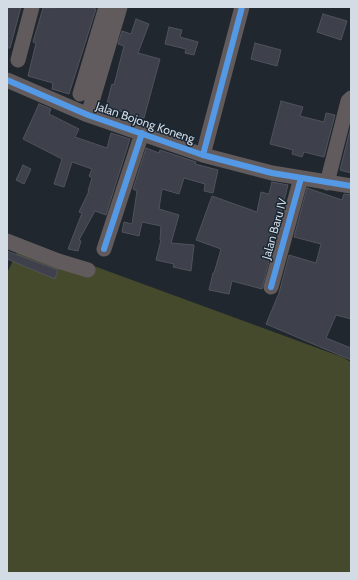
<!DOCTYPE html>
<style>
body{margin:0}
#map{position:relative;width:358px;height:580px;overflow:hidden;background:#20272e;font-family:Cabin,sans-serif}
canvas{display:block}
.frame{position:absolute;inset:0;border:8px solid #d3dce5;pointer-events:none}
</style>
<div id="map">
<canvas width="358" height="580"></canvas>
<div class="frame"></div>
</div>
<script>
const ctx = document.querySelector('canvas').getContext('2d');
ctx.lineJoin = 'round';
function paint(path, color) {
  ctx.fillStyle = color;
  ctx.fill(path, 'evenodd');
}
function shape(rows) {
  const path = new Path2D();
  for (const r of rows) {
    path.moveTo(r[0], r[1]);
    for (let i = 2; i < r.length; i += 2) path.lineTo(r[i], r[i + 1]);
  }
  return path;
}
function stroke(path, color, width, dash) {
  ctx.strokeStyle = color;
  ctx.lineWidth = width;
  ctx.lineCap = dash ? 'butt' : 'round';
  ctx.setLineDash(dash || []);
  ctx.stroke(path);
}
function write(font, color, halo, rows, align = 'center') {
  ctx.font = font + ' Cabin,sans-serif';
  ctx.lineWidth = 3;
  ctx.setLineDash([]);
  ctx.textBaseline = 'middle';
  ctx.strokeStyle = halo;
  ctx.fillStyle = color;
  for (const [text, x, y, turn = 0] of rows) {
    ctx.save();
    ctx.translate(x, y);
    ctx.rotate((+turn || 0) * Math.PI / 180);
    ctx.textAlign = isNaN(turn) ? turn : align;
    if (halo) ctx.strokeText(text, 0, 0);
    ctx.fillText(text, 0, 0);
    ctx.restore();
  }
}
paint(shape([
 [23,240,342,357,351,362,351,573,7,573,7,273]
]), '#464a2c');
const building = shape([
 [7,7,21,7,10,48,7,48,7,7],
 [89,7,96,9,69,94,52,89,53,83,28,76,36,43,33,42,43,8,89,7],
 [323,14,347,21,341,40,317,32,323,14],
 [136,19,149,24,138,53,160,59,144,118,106,107,112,84,114,85,124,46,118,44,122,31,131,34,136,19],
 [169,27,182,30,180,37,198,42,194,55,185,53,186,49,165,44,169,27],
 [255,43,281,50,277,66,251,59,255,43],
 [281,101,303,107,300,116,324,122,326,113,335,115,324,157,304,152,302,157,292,154,293,150,270,144,281,101],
 [39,104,51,109,49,114,79,129,75,137,107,148,111,133,130,139,106,215,95,211,79,240,81,241,78,251,68,249,82,213,79,212,89,191,88,191,92,178,89,176,92,169,72,162,64,187,54,184,62,159,23,139,39,104],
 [351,126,351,173,340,170,351,126],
 [146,148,159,153,160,150,196,162,195,164,218,170,213,193,204,191,205,184,184,178,179,194,162,189,159,209,179,215,171,243,194,245,191,271,173,267,174,264,156,260,161,240,160,240,161,226,142,222,139,236,122,232,124,222,132,224,137,191,133,189,146,148],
 [23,165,31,169,24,184,16,180,23,165],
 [272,182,288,185,262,289,232,281,229,294,209,290,213,273,214,273,221,249,196,240,212,196,257,212,261,192,269,194,272,182],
 [307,188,342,200,344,194,351,195,351,319,336,315,326,338,351,348,351,360,266,324,279,293,289,255,316,263,321,244,294,237,307,188],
 [7,251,58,270,55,279,7,259,7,251]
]);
paint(building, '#3e414b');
stroke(building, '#50535b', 1);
stroke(shape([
 [18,60,32,7],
 [7,80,88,115,203,155,272,173,351,186],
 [80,94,106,7],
 [88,115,120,7],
 [203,155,242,7],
 [327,183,348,101,351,98],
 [7,241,58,261,88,270],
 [104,249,142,133],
 [271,287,301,178]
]), '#625b5d', 15);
stroke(shape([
 [7,80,88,115,203,155,272,173,351,186],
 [203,155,242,7],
 [104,249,142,133],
 [271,287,301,178]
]), '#5399e6', 6);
write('12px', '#d3dce5', '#1a2734', [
 ["Jalan Bojong Koneng",145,123,19],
 ["Jalan Baru IV",275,229,-74]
]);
</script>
